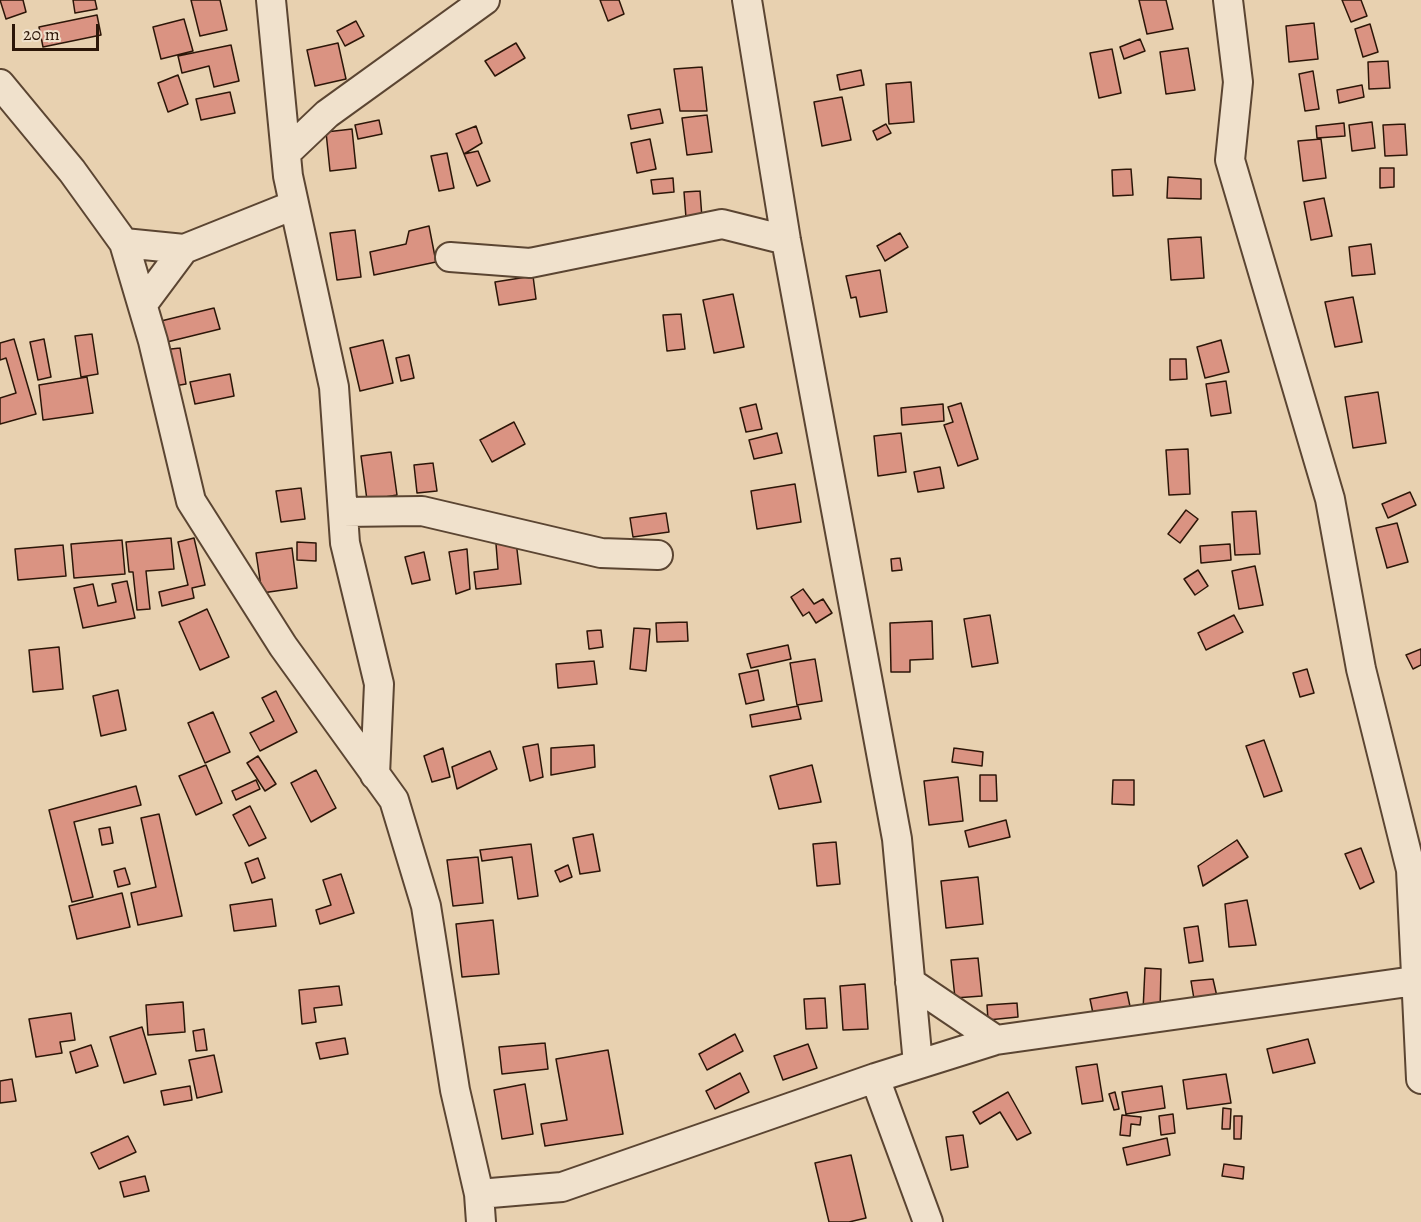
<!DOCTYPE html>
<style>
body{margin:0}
#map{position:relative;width:1421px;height:1222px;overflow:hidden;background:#e8d1b0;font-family:Alegreya,serif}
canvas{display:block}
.scale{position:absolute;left:12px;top:24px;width:87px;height:27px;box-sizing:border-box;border:3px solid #2c1608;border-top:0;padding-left:8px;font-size:18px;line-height:21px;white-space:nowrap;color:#2c1608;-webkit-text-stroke:4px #f0e1cc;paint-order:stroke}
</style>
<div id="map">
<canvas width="1421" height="1222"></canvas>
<div class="scale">20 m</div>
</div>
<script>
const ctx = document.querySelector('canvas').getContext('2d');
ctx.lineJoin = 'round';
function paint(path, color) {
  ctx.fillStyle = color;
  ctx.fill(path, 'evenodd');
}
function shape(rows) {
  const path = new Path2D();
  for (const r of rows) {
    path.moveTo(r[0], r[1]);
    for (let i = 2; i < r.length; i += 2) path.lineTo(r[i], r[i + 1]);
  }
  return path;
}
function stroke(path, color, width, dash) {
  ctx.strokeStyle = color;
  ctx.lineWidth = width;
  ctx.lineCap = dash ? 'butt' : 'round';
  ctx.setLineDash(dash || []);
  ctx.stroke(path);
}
const building = shape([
 [0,0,23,0,26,12,6,19,0,0],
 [73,0,95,0,97,9,75,13,73,0],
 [191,0,220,0,227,30,200,36,191,0],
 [600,0,619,0,624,14,608,21,600,0],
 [1139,0,1166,0,1173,29,1147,34,1139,0],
 [1342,0,1361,0,1367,16,1351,22,1342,0],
 [97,15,101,35,43,47,39,27,97,15],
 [184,19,193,51,161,59,153,27,184,19],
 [356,21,364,36,345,46,337,31,356,21],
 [1314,23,1318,59,1289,62,1286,26,1314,23],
 [1370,24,1378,52,1363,57,1355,29,1370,24],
 [1140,39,1145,51,1124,59,1120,47,1140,39],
 [338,43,346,79,315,86,307,50,338,43],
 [516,43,525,58,495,76,485,61,516,43],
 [231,45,239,81,214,87,209,66,182,73,178,56,231,45],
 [1188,48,1195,90,1166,94,1160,52,1188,48],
 [1112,49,1121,93,1099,98,1090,53,1112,49],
 [1388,61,1390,88,1369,89,1368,62,1388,61],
 [702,67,707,111,680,111,674,69,702,67],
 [861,70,864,85,840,90,837,75,861,70],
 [1313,71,1319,109,1305,111,1299,74,1313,71],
 [178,75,188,104,168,112,158,83,178,75],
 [911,82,914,122,889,124,886,84,911,82],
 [1362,85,1364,97,1339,103,1337,90,1362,85],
 [230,92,235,113,201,120,196,99,230,92],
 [842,97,851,140,822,146,814,102,842,97],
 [660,109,663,123,631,129,628,115,660,109],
 [707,115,712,152,687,155,682,118,707,115],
 [379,120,382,134,358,139,355,125,379,120],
 [1372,122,1375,148,1352,151,1349,125,1372,122],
 [1344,123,1345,136,1317,138,1316,126,1344,123],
 [886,124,891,133,877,140,873,131,886,124],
 [1405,124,1407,155,1385,156,1383,125,1405,124],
 [476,126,482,143,464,154,456,134,476,126],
 [352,129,356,168,330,171,326,132,352,129],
 [650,139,656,169,637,173,631,143,650,139],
 [1321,139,1326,178,1303,181,1298,141,1321,139],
 [478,151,490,181,477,186,464,154,478,151],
 [447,153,454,188,439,191,431,156,447,153],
 [1380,168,1394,168,1394,187,1380,188,1380,168],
 [1131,169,1133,195,1113,196,1112,170,1131,169],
 [1168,177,1201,179,1201,199,1167,198,1168,177],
 [673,178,674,192,653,194,651,180,673,178],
 [700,191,702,218,686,218,684,192,700,191],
 [1324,198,1332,236,1311,240,1304,202,1324,198],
 [429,226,436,262,374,275,370,252,406,244,409,231,429,226],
 [355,230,361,277,337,280,330,233,355,230],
 [900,233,908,247,885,261,877,246,900,233],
 [1201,237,1204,278,1171,280,1168,239,1201,237],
 [1371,244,1375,274,1352,276,1349,247,1371,244],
 [880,270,887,312,860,317,856,297,851,298,846,276,880,270],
 [533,276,536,299,499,305,495,282,533,276],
 [733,294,744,347,714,353,703,300,733,294],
 [1353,297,1362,342,1335,347,1325,302,1353,297],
 [214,308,220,329,167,342,161,321,214,308],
 [681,314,685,349,667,351,663,315,681,314],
 [92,334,98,374,81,377,75,336,92,334],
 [14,339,36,414,0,424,0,398,16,393,6,358,0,360,0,343,14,339],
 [44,339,51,377,38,380,30,342,44,339],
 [383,340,393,383,360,391,350,348,383,340],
 [1221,340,1229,372,1205,378,1197,347,1221,340],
 [180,348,186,384,168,387,162,350,180,348],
 [409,355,414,378,401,381,396,358,409,355],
 [1170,359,1186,359,1187,379,1170,380,1170,359],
 [230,374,234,396,195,404,190,382,230,374],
 [87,377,93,413,43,420,39,385,87,377],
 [1226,381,1231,413,1211,416,1206,384,1226,381],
 [1378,392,1386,443,1353,448,1345,397,1378,392],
 [961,403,978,459,958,466,944,425,953,422,948,407,961,403],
 [756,404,762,429,746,432,740,408,756,404],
 [943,404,944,421,902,425,901,408,943,404],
 [514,422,525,444,492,462,480,440,514,422],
 [777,433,782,453,754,459,749,440,777,433],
 [901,433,906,472,878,476,874,436,901,433],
 [1188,449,1190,494,1169,495,1166,450,1188,449],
 [391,452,397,495,367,500,361,456,391,452],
 [433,463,437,491,417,493,414,465,433,463],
 [940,467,944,488,918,492,914,472,940,467],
 [795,484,801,522,757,529,751,491,795,484],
 [301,488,305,519,281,522,276,491,301,488],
 [1410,492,1416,505,1388,518,1382,504,1410,492],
 [1186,510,1198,519,1180,543,1168,534,1186,510],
 [1256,511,1260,554,1235,555,1232,512,1256,511],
 [666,513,669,532,633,537,630,518,666,513],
 [1397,523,1408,562,1387,568,1376,528,1397,523],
 [171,538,174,569,146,571,150,609,137,610,133,572,129,572,126,542,171,538],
 [194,538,205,585,192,588,194,598,162,606,159,592,188,585,178,542,194,538],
 [122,540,125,574,74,578,71,544,122,540],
 [516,541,521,584,476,589,474,572,498,569,496,544,516,541],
 [297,542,316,543,316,561,297,560,297,542],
 [1230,544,1231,560,1201,563,1200,546,1230,544],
 [63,545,66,576,18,580,15,549,63,545],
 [292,548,297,588,262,593,256,553,292,548],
 [467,549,470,589,456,594,449,552,467,549],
 [424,552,430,580,412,584,405,557,424,552],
 [900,558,902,570,892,571,891,559,900,558],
 [1255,566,1263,605,1239,609,1232,571,1255,566],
 [1198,570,1208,586,1195,595,1184,579,1198,570],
 [127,581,135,618,83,628,74,588,93,584,98,606,116,602,112,584,127,581],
 [803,589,814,604,823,599,832,613,816,623,809,612,803,616,791,597,803,589],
 [207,609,229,657,200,670,179,622,207,609],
 [990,615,998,663,972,667,964,619,990,615],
 [1234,615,1243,632,1206,650,1198,633,1234,615],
 [932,621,933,659,910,660,910,672,891,672,890,623,932,621],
 [687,622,688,641,657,642,656,623,687,622],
 [634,628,650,629,646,671,630,669,634,628],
 [601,630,603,647,589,649,587,631,601,630],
 [788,645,791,659,751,668,747,654,788,645],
 [59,647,63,689,33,692,29,650,59,647],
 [1421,649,1421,665,1413,669,1406,655,1421,649],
 [815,659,822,701,797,705,790,663,815,659],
 [594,661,597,684,558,688,556,664,594,661],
 [1307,669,1314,693,1300,697,1293,673,1307,669],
 [758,670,764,700,746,704,739,674,758,670],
 [118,690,126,730,101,736,93,696,118,690],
 [276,691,297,732,260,751,250,733,274,721,262,698,276,691],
 [798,706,801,719,752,727,750,715,798,706],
 [213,712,230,752,205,763,188,723,213,712],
 [1264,740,1282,791,1264,797,1246,746,1264,740],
 [538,744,543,777,530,781,523,747,538,744],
 [594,745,595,767,551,775,551,748,594,745],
 [443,748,450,777,432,782,424,756,443,748],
 [954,748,983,752,982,766,952,762,954,748],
 [490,751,497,769,457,789,452,767,490,751],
 [258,756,276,784,265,791,247,763,258,756],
 [206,765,222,803,196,815,179,776,206,765],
 [812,765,821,802,779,809,770,776,812,765],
 [316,770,336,808,311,822,291,783,316,770],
 [980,775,996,775,997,801,980,801,980,775],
 [958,777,963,821,929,825,924,781,958,777],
 [256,780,260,789,236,800,232,791,256,780],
 [1113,780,1134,780,1134,805,1112,804,1113,780],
 [136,786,141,805,74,822,93,897,72,902,49,810,136,786],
 [250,806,266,838,249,846,233,815,250,806],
 [159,814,182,916,138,925,131,893,156,887,141,818,159,814],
 [1006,820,1010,837,969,847,965,831,1006,820],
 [110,827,113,843,102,845,99,829,110,827],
 [593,834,600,871,580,874,573,838,593,834],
 [1237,840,1248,857,1203,886,1198,866,1237,840],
 [836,842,840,884,817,886,813,844,836,842],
 [531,844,538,896,518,899,512,857,482,861,480,850,531,844],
 [1361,848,1374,882,1360,889,1345,854,1361,848],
 [478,857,483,903,453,906,447,860,478,857],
 [258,858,265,878,252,883,245,863,258,858],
 [568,865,572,877,560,882,555,871,568,865],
 [125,868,130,884,118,887,114,871,125,868],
 [341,874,354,913,320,924,316,910,331,905,323,880,341,874],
 [978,877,983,924,946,928,941,881,978,877],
 [122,893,130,927,77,939,69,906,122,893],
 [272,899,276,926,234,931,230,905,272,899],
 [1247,900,1256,945,1229,947,1225,904,1247,900],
 [493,920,499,974,462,977,456,924,493,920],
 [1198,926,1203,961,1189,963,1184,928,1198,926],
 [978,958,982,996,955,998,951,960,978,958],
 [1145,968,1161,969,1160,1012,1143,1011,1145,968],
 [1213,979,1218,1001,1195,1005,1191,981,1213,979],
 [865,984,868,1029,843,1030,840,986,865,984],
 [339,986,342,1005,314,1008,316,1022,302,1024,299,990,339,986],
 [1127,992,1131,1011,1094,1018,1090,999,1127,992],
 [825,998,827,1028,806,1029,804,999,825,998],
 [183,1002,185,1032,148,1035,146,1005,183,1002],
 [1017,1003,1018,1017,988,1020,987,1005,1017,1003],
 [71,1013,75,1040,60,1042,62,1053,36,1057,29,1019,71,1013],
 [142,1027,156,1074,124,1083,110,1037,142,1027],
 [204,1029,207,1050,196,1051,193,1031,204,1029],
 [735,1034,743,1051,707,1070,699,1054,735,1034],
 [345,1038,348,1054,320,1059,316,1043,345,1038],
 [1308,1039,1315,1063,1273,1073,1267,1049,1308,1039],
 [545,1043,548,1069,502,1074,499,1047,545,1043],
 [808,1044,817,1068,783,1080,774,1056,808,1044],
 [91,1045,98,1066,76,1073,70,1052,91,1045],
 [608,1050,623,1134,545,1146,541,1124,567,1120,556,1059,608,1050],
 [214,1055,222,1092,197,1098,189,1060,214,1055],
 [1097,1064,1103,1101,1082,1104,1076,1067,1097,1064],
 [740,1073,749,1092,715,1109,706,1091,740,1073],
 [1226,1074,1231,1103,1187,1109,1183,1080,1226,1074],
 [12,1079,16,1101,0,1103,0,1081,12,1079],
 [525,1084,533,1134,502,1139,494,1090,525,1084],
 [190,1086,192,1100,164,1105,161,1091,190,1086],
 [1162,1086,1165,1108,1126,1114,1122,1092,1162,1086],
 [1008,1092,1031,1133,1017,1140,1000,1112,980,1124,973,1112,1008,1092],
 [1115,1092,1119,1109,1114,1110,1109,1094,1115,1092],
 [1223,1108,1231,1109,1230,1129,1222,1129,1223,1108],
 [1173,1114,1175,1133,1161,1135,1159,1116,1173,1114],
 [1122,1115,1141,1117,1140,1125,1131,1124,1130,1136,1120,1135,1122,1115],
 [1234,1116,1242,1116,1241,1139,1234,1139,1234,1116],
 [963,1135,968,1167,951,1170,946,1137,963,1135],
 [128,1136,136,1152,99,1169,91,1153,128,1136],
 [1167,1138,1170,1155,1127,1165,1123,1148,1167,1138],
 [851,1155,866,1218,849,1222,829,1222,815,1163,851,1155],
 [1224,1164,1244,1167,1243,1179,1222,1176,1224,1164],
 [145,1176,149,1191,124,1197,120,1182,145,1176]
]);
paint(building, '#da9382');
stroke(building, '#2c1608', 1.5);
const street = shape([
 [271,0,288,176,334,387,345,543,379,684,375,775],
 [747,0,786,240,897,839,918,1064],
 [1228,0,1238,82,1230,160,1330,499,1361,669,1411,870,1421,1079],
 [0,84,72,171,124,243,153,341,191,501,283,646,394,800,426,906,455,1090,479,1194,481,1222],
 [286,153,327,114,485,0],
 [124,243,184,249,294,205],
 [450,257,530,263,722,224,786,240],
 [143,304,184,249],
 [343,512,422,511,601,553,658,555],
 [910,982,996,1040],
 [875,1078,928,1222],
 [479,1194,562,1187,875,1078,996,1040,1421,980]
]);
stroke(street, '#5b4532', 32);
stroke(street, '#f0e1cc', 28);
</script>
